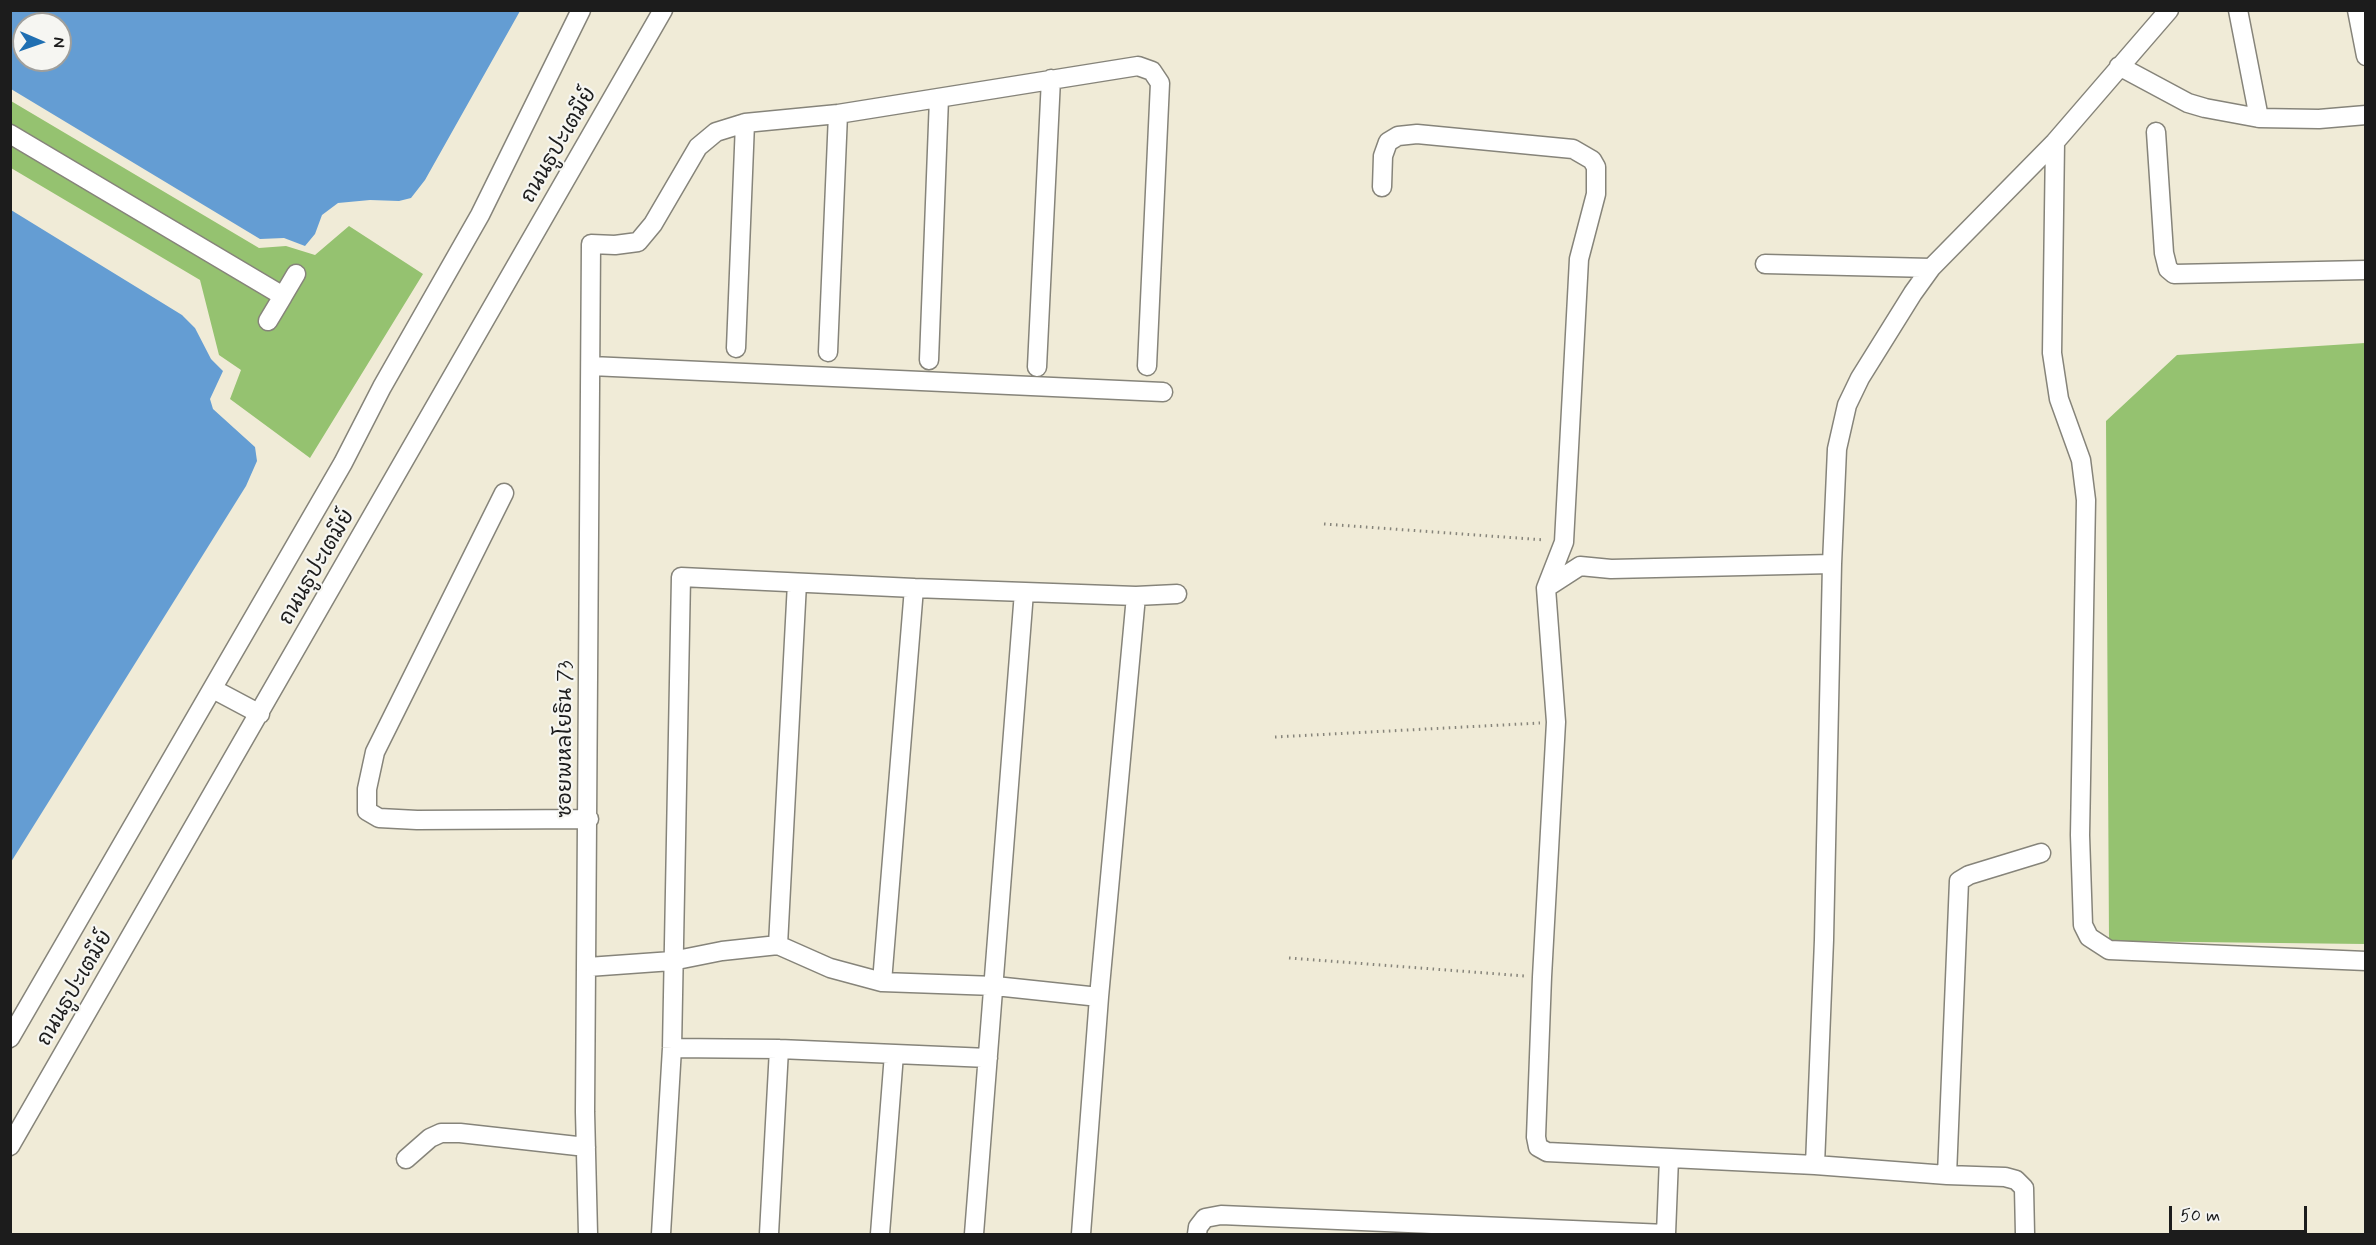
<!DOCTYPE html>
<meta charset="utf-8">
<style>
body{margin:0}
#map{position:relative;width:2376px;height:1245px;overflow:hidden;background:#f0ebd7;font-family:Mynerve,sans-serif}
canvas{display:block}
.frame{position:absolute;inset:0;border:12px solid #1c1c1c;pointer-events:none}
.north{position:absolute;left:12px;top:12px;width:60px;height:60px;box-sizing:border-box;background:#f6f6f2;border:2px solid #9f9f9c;border-radius:50%;rotate:92deg;font-size:16px;font-weight:700;line-height:24px;text-align:center;color:#1c1c1c}
.north::after{content:'';display:block;margin:auto;width:21px;height:27px;background:#1f6fb2;clip-path:polygon(50% 0,100% 100%,50% 72%,0 100%)}
.scale{position:absolute;left:2169px;top:1206px;width:138px;height:27px;box-sizing:border-box;border:3px solid #1c1c1c;border-top:0;padding-left:8px;font-size:18px;line-height:21px;white-space:nowrap;color:#1c1c1c;-webkit-text-stroke:4px #f6f6f2;paint-order:stroke}
</style>
<div id="map">
<canvas width="2376" height="1245"></canvas>
<div class="frame"></div>
<div class="north">N</div>
<div class="scale">50 m</div>
</div>
<script>
const ctx = document.querySelector('canvas').getContext('2d');
ctx.lineJoin = 'round';
function paint(path, color) {
  ctx.fillStyle = color;
  ctx.fill(path, 'evenodd');
}
function shape(rows) {
  const path = new Path2D();
  for (const r of rows) {
    path.moveTo(r[0], r[1]);
    for (let i = 2; i < r.length; i += 2) path.lineTo(r[i], r[i + 1]);
  }
  return path;
}
function stroke(path, color, width, dash) {
  ctx.strokeStyle = color;
  ctx.lineWidth = width;
  ctx.lineCap = dash ? 'butt' : 'round';
  ctx.setLineDash(dash || []);
  ctx.stroke(path);
}
function write(font, color, halo, rows, align = 'center') {
  ctx.font = font + ' Mynerve,"Playpen Sans Thai",sans-serif';
  ctx.lineWidth = 4.5;
  ctx.setLineDash([]);
  ctx.textBaseline = 'middle';
  ctx.strokeStyle = halo;
  ctx.fillStyle = color;
  for (const [text, x, y, turn = 0] of rows) {
    ctx.save();
    ctx.translate(x, y);
    ctx.rotate((+turn || 0) * Math.PI / 180);
    ctx.textAlign = isNaN(turn) ? turn : align;
    if (halo) ctx.strokeText(text, 0, 0);
    ctx.fillText(text, 0, 0);
    ctx.restore();
  }
}
paint(shape([
 [11,101,259,248,286,246,315,255,349,226,423,274,310,458,230,399,241,370,219,355,200,280,11,168],
 [2365,343,2365,944,2109,941,2106,421,2177,355]
]), '#95c270');
paint(shape([
 [11,10,520,10,520,11,425,180,411,198,399,201,370,200,338,203,322,215,315,234,305,246,284,238,260,239,11,89],
 [24,24,60,24,60,60,24,60],
 [11,210,182,315,195,328,211,359,223,371,210,399,213,409,255,447,257,461,246,486,11,862]
]), '#649dd3');
const minor = shape([
 [2238,10,2259,118],
 [2357,10,2366,56],
 [2119,66,2188,103,2205,108,2259,118,2319,119,2366,115],
 [2156,132,2164,253,2168,269,2174,274,2366,270],
 [10,134,283,296,268,321],
 [2055,142,2052,353,2059,399,2081,460,2086,500,2080,835,2083,925,2089,937,2109,950,2366,961],
 [1382,187,1383,156,1388,142,1398,136,1417,134,1573,149,1592,160,1596,167,1596,194,1579,259,1564,542,1546,588,1580,566,1611,569,1832,564],
 [1765,264,1931,268],
 [283,296,296,274],
 [736,348,745,123],
 [828,352,838,114],
 [929,360,939,98],
 [591,366,1163,392],
 [1037,367,1051,79],
 [504,493,375,752,367,789,367,811,379,818,417,820,589,819],
 [1546,588,1556,722,1542,977,1536,1137,1538,1147,1547,1152,1815,1165,1947,1175,2005,1177,2016,1180,2024,1188,2025,1234],
 [213,689,260,714],
 [778,945,797,583],
 [588,967,672,961,722,951,778,945,830,968,882,982,995,986,1099,997],
 [882,982,914,588],
 [10,1038,343,463,382,387,480,215,581,10],
 [672,1048,779,1049,988,1058],
 [10,1146,663,10],
 [406,1159,430,1138,441,1133,460,1133,586,1147],
 [1815,1165,1824,940,1832,564,1837,449,1847,405,1860,378,1913,293,1931,268,2055,142,2169,10],
 [1947,1175,1959,881,1969,875,2041,853],
 [588,1234,585,1112,591,244,615,245,638,242,653,224,698,147,716,132,745,123,838,114,1138,66,1152,71,1160,83,1147,366],
 [661,1234,672,1048,681,577,914,588,1136,596,1177,594],
 [769,1234,779,1049],
 [880,1234,894,1054],
 [974,1234,1024,592],
 [1081,1234,1099,997,1136,596],
 [1197,1234,1198,1227,1205,1218,1221,1215,1666,1234],
 [1666,1234,1669,1158]
]);
stroke(minor, '#86847a', 21);
stroke(shape([
 [1324,524,1545,540],
 [1275,737,1540,723],
 [1289,958,1525,976]
]), '#86847a', 3, [1.5, 4.5]);
stroke(minor, '#fff', 18);
write('21px', '#1c1c1c', '#f6f6f2', [
 ["ถนนธูปะเตมีย์",560,146,-60],
 ["ถนนธูปะเตมีย์",318,568,-60],
 ["ซอยพหลโยธิน 73",567,739,-90],
 ["ถนนธูปะเตมีย์",76,989,-60]
]);
</script>
